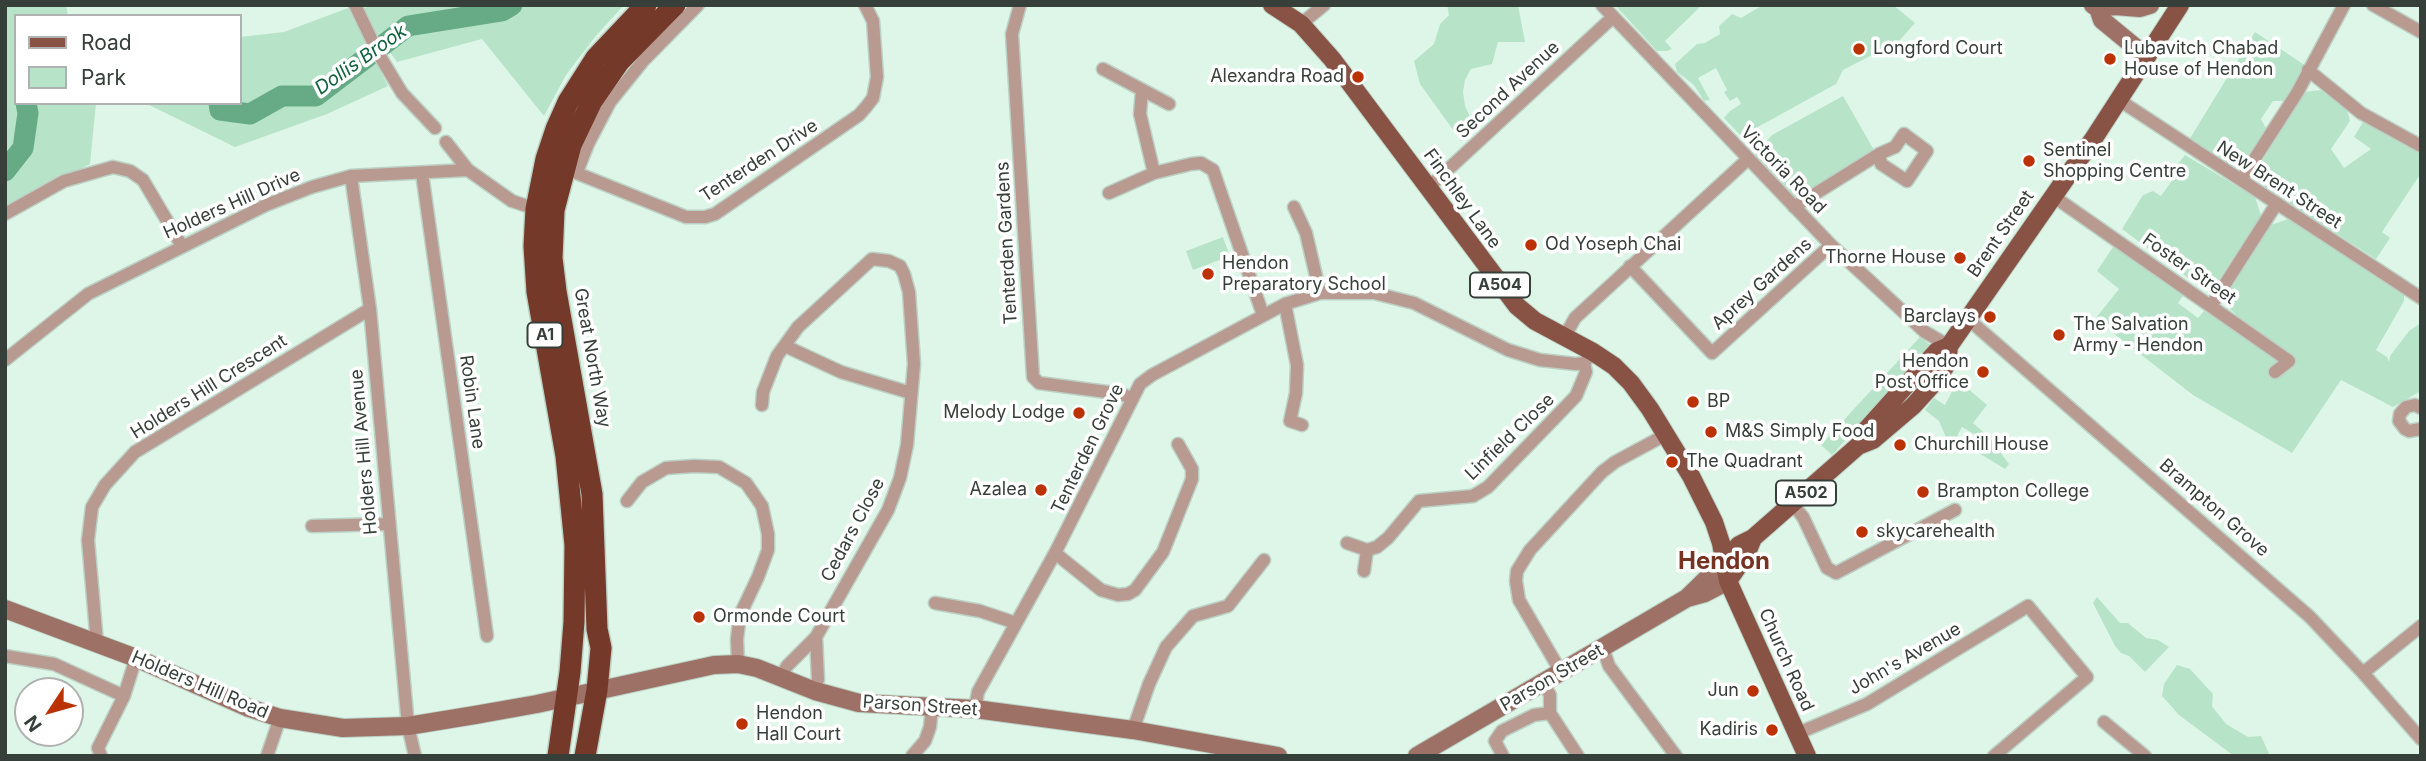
<!DOCTYPE html>
<style>
body{margin:0}
#map{position:relative;width:2426px;height:761px;overflow:hidden;background:#def6e8;font-family:Inter,sans-serif}
canvas{display:block}
.frame{position:absolute;inset:0;border:7px solid #363f39;pointer-events:none}
.legend{position:absolute;left:14px;top:14px;width:228px;height:91px;box-sizing:border-box;background:#fff;border:2px solid #afb2b0;margin:0;padding:9px 12px;list-style:none;font-size:21px;color:#363f39}
.legend li{display:flex;align-items:center;gap:14px;height:35px}
.legend b{width:35px;border:2px solid #afb2b0}
.north{position:absolute;left:14px;top:677px;width:70px;height:70px;box-sizing:border-box;background:#fff;border:2px solid #afb2b0;border-radius:50%;rotate:234deg;font-size:19px;font-weight:700;line-height:28px;text-align:center;color:#363f39}
.north::after{content:'';display:block;margin:auto;width:24px;height:32px;background:#bb3205;clip-path:polygon(50% 0,100% 100%,50% 72%,0 100%)}
</style>
<div id="map">
<canvas width="2426" height="761"></canvas>
<div class="frame"></div>
<ul class="legend">
<li><b style="height:9px;background:#885345"></b>Road</li>
<li><b style="height:19px;background:#b7e4c9"></b>Park</li>
</ul>
<div class="north">N</div>
</div>
<script>
const ctx = document.querySelector('canvas').getContext('2d');
ctx.lineJoin = 'round';
function paint(path, color) {
  ctx.fillStyle = color;
  ctx.fill(path, 'evenodd');
}
function shape(rows) {
  const path = new Path2D();
  for (const r of rows) {
    path.moveTo(r[0], r[1]);
    for (let i = 2; i < r.length; i += 2) path.lineTo(r[i], r[i + 1]);
  }
  return path;
}
function stroke(path, color, width, dash) {
  ctx.strokeStyle = color;
  ctx.lineWidth = width;
  ctx.lineCap = dash ? 'butt' : 'round';
  ctx.setLineDash(dash || []);
  ctx.stroke(path);
}
function write(font, color, halo, rows, align = 'center') {
  ctx.font = font + ' Inter,sans-serif';
  ctx.lineWidth = 7;
  ctx.setLineDash([]);
  ctx.textBaseline = 'middle';
  ctx.strokeStyle = halo;
  ctx.fillStyle = color;
  for (const [text, x, y, turn = 0] of rows) {
    ctx.save();
    ctx.translate(x, y);
    ctx.rotate((+turn || 0) * Math.PI / 180);
    ctx.textAlign = isNaN(turn) ? turn : align;
    if (halo) ctx.strokeText(text, 0, 0);
    ctx.fillText(text, 0, 0);
    ctx.restore();
  }
}
paint(shape([
 [5,5,66,5,68,16,16,16,16,103,96,103,90,164,5,209],
 [376,5,624,5,595,37,566,75,544,116,482,39,397,62,359,9],
 [1447,5,1518,5,1525,42,1498,42,1492,64,1471,69,1465,80,1463,92,1465,106,1476,130,1461,141,1420,84,1414,61,1434,44,1440,24,1449,15],
 [1615,5,1702,5,1665,41,1672,49,1667,51,1657,51],
 [1763,5,1893,5,1915,23,1899,41,1843,70,1836,84,1756,128,1752,138,1746,141,1724,118,1730,111,1741,104,1737,97,1730,101,1724,92,1727,90,1716,68,1698,78,1710,100,1704,101,1694,85,1677,72,1675,64,1697,44,1705,43,1720,34,1719,26,1732,14,1741,18],
 [348,8,388,86,327,114,235,147,145,103,240,103,240,37,284,32],
 [2255,32,2306,66,2286,101,2273,101,2261,119,2267,130,2246,162,2232,165,2189,140],
 [2321,90,2347,110,2350,121,2331,149,2344,168,2371,149,2354,137,2363,122,2421,152,2421,173,2382,232,2390,238,2376,259,2260,184,2257,170,2304,92],
 [1843,96,1874,150,1797,199,1755,155,1772,135],
 [2185,155,2255,197,2261,215,2216,284,2199,286,2122,229,2143,195,2153,191,2161,196,2178,172,2174,169],
 [2288,219,2404,293,2404,301,2376,350,2387,357,2389,362,2390,356,2409,331,2421,323,2421,391,2393,407,2341,380,2292,453,2193,395,2095,319,2119,289,2097,271,2115,244,2183,296,2178,303,2198,318,2204,311,2250,340,2255,332,2230,309,2228,293,2271,225],
 [1223,237,1230,256,1193,270,1186,251],
 [1920,337,1931,346,1832,455,1821,445],
 [1958,380,1987,405,1973,423,1989,437,2009,464,2005,469,1977,452,1984,440,1962,427,1946,456,1945,435,1939,421,1925,410,1934,398,1945,405],
 [2097,597,2120,623,2128,623,2146,638,2158,640,2169,647,2145,672,2129,656,2121,653,2115,646,2093,603],
 [2177,665,2190,669,2213,694,2212,706,2226,724,2248,737,2261,736,2270,756,2234,756,2179,715,2162,696,2164,684]
]), '#b7e4c9');
stroke(shape([
 [219,103,220,110,250,114,282,96,316,96,408,26,502,11,512,5],
 [5,171,23,148,28,113,26,103]
]), '#67ab86', 21);
const street = shape([
 [355,5,378,53,402,93,435,128],
 [1020,5,1012,34,1033,377,1039,383,1122,394,1132,399],
 [1602,5,1831,245,1925,332,1949,346],
 [2373,5,2421,32],
 [1301,24,1324,5],
 [1103,69,1169,104],
 [2308,70,2361,113,2421,146],
 [1142,90,1140,114,1154,173],
 [2119,100,2421,298],
 [446,142,468,170],
 [564,168,686,217,705,217,715,214,859,115,866,107,873,98,877,77,873,21,865,5],
 [577,172,588,144,610,102,643,61,698,5],
 [422,173,487,636],
 [351,176,370,309,408,726,415,756],
 [2241,180,2297,93,2344,5],
 [1428,188,1613,17],
 [1109,193,1154,173,1191,164,1201,163,1213,170,1263,315],
 [2053,196,2289,361,2275,372],
 [1294,207,1306,233,1320,293],
 [1794,207,1879,154,1895,147,1904,134,1927,151,1907,181,1881,164,1879,154],
 [5,214,64,181,113,167,130,171,143,180,182,246],
 [1630,266,1712,353,1831,245],
 [1285,304,1297,365,1296,393,1290,421,1302,425],
 [2211,306,2277,203],
 [1968,319,2310,617,2363,673,2421,739],
 [1565,336,1575,318,1748,159],
 [785,346,841,372,911,393],
 [5,360,88,294,266,205,312,187,351,176,468,170,512,201,536,209],
 [762,405,763,392,777,356,798,327,872,259,889,261,900,266,904,274,909,292,914,364,907,445,900,478,888,510,816,637,787,666,781,677],
 [2421,408,2415,405,2406,407,2400,414,2399,421,2405,429,2409,431,2421,429],
 [627,501,642,482,666,468,694,466,719,467,746,483,762,506,768,534,768,550,758,577,740,615,737,639,738,664],
 [1793,505,1803,517,1827,568,1836,573,1955,510],
 [312,526,388,524],
 [1347,543,1367,550,1377,547,1388,538,1419,501,1473,496,1488,487,1576,396,1586,372,1584,363],
 [1055,553,1101,590,1118,595,1128,594,1135,590,1163,552,1192,479,1192,469,1178,444],
 [1364,571,1367,550],
 [935,603,980,611,1016,623],
 [97,643,88,540,92,507,105,485,135,452,370,309],
 [1603,648,1609,666,1676,756],
 [5,656,54,664,124,696],
 [1561,672,1519,600,1516,581,1517,571,1530,550,1602,472,1615,462,1667,434],
 [2363,673,2421,626],
 [815,691,818,679,816,637],
 [975,709,978,692,1055,553,1140,384,1152,375,1285,304,1320,293,1374,293,1414,303,1508,350,1540,360,1576,364,1584,363,1593,352],
 [1550,713,1578,756],
 [2104,722,2145,756],
 [1133,730,1149,684,1166,647,1193,616,1228,606,1264,560],
 [1796,734,1867,704,2028,606,2087,677,1994,756],
 [101,756,98,748,124,696,136,658],
 [267,756,280,718],
 [912,756,925,741,930,727,932,707],
 [1503,756,1495,741,1502,731,1534,715,1550,713,1550,695,1543,682]
]);
const secondary = shape([
 [2093,5,2098,8,2115,6,2140,8,2150,5],
 [2098,8,2102,20,2147,57],
 [1687,598,1705,593,1728,581],
 [5,609,136,658,249,708,280,718,343,728,408,726,475,715,537,704,714,665,738,664,757,668,815,691,859,703,975,709,1133,730,1278,756],
 [1417,756,1687,598,1724,562]
]);
const primary = shape([
 [1272,5,1301,24,1332,59,1517,306,1535,321,1593,352,1614,366,1631,383,1650,409,1691,476,1714,522,1721,543,1728,581,1807,756],
 [1858,446,1865,431,1937,351,1949,346],
 [1724,562,1739,545,1753,538,1858,446,1873,440,1913,406,1933,384,1947,364,1949,346,2094,138,2180,5],
 [1728,581,1746,555,1753,538]
]);
const highway = shape([
 [558,756,570,672,574,622,575,545,566,456,537,292,534,246,536,209,546,159,556,129,568,102,596,58,646,5],
 [585,756,597,690,601,648,597,629,592,494,556,291,552,258,554,210,571,145,592,101,619,62,675,5]
]);
stroke(street, '#bcd1c5', 15);
stroke(secondary, '#bcd1c5', 20);
stroke(primary, '#bcd1c5', 20);
stroke(highway, '#bcd1c5', 24);
stroke(street, '#b99a91', 12);
stroke(secondary, '#9d7165', 18);
stroke(primary, '#885345', 18);
stroke(highway, '#75392a', 21);
for (const [x, y, r, color] of [
 [1859,49,7,"#bb3205"],
 [2110,59,7,"#bb3205"],
 [1358,77,7,"#bb3205"],
 [2029,161,7,"#bb3205"],
 [1531,245,7,"#bb3205"],
 [1960,258,7,"#bb3205"],
 [1208,274,7,"#bb3205"],
 [1990,317,7,"#bb3205"],
 [2059,335,7,"#bb3205"],
 [1983,372,7,"#bb3205"],
 [1693,402,7,"#bb3205"],
 [1079,413,7,"#bb3205"],
 [1711,432,7,"#bb3205"],
 [1900,445,7,"#bb3205"],
 [1672,462,7,"#bb3205"],
 [1041,490,7,"#bb3205"],
 [1923,492,7,"#bb3205"],
 [1862,532,7,"#bb3205"],
 [699,617,7,"#bb3205"],
 [1753,691,7,"#bb3205"],
 [742,724,7,"#bb3205"],
 [1772,730,7,"#bb3205"]
]) {
  const dot = new Path2D();
  dot.arc(x, y, r, 0, 2 * Math.PI);
  ctx.fillStyle = color;
  ctx.fill(dot);
  stroke(dot, '#fff', 2.5);
}
for (const [x, y, w] of [
 [1500,285,60],
 [545,335,35],
 [1806,493,60]
]) {
  const box = new Path2D();
  box.roundRect(x - w / 2, y - 12.5, w, 25, 5);
  ctx.fillStyle = '#fff';
  ctx.fill(box);
  stroke(box, '#363f39', 2);
}
write('bold 16px', '#363f39', null, [
 ["A504",1500,285],
 ["A1",545,335],
 ["A502",1806,493]
]);
write('18px', '#363f39', '#fff', [
 ["Longford Court",1873,49],
 ["Lubavitch Chabad",2124,49],
 ["House of Hendon",2124,70],
 ["Alexandra Road",1344,77,"right"],
 ["Sentinel",2043,151],
 ["Shopping Centre",2043,172],
 ["Od Yoseph Chai",1545,245],
 ["Thorne House",1946,258,"right"],
 ["Hendon",1222,264],
 ["Preparatory School",1222,285],
 ["Barclays",1976,317,"right"],
 ["The Salvation",2073,325],
 ["Army - Hendon",2073,346],
 ["Hendon",1969,362,"right"],
 ["Post Office",1969,383,"right"],
 ["BP",1707,402],
 ["Melody Lodge",1065,413,"right"],
 ["M&S Simply Food",1725,432],
 ["Churchill House",1914,445],
 ["The Quadrant",1686,462],
 ["Azalea",1027,490,"right"],
 ["Brampton College",1937,492],
 ["skycarehealth",1876,532],
 ["Ormonde Court",713,617],
 ["Jun",1739,691,"right"],
 ["Hendon",756,714],
 ["Hall Court",756,735],
 ["Kadiris",1758,730,"right"]
], 'left');
write('18px', '#363f39', '#fff', [
 ["Second Avenue",1508,90,-43],
 ["Tenterden Drive",759,161,-33],
 ["Victoria Road",1783,170,46],
 ["New Brent Street",2279,185,33],
 ["Finchley Lane",1462,199,54],
 ["Holders Hill Drive",232,204,-24],
 ["Brent Street",2001,234,-55],
 ["Tenterden Gardens",1007,243,-93],
 ["Foster Street",2189,269,35],
 ["Aprey Gardens",1762,284,-42],
 ["Great North Way",592,358,80],
 ["Holders Hill Crescent",209,387,-32],
 ["Robin Lane",472,402,82],
 ["Linfield Close",1510,437,-44],
 ["Tenterden Grove",1088,449,-64],
 ["Holders Hill Avenue",364,452,-95],
 ["Brampton Grove",2214,508,41],
 ["Cedars Close",853,530,-62],
 ["John's Avenue",1905,659,-30],
 ["Church Road",1786,660,66],
 ["Parson Street",1552,678,-30],
 ["Holders Hill Road",200,685,23],
 ["Parson Street",920,706,4]
]);
write('italic 19px', '#10623f', '#fff', [
 ["Dollis Brook",361,60,-35]
]);
write('bold 24px', '#732', '#fff', [
 ["Hendon",1724,562]
]);
</script>
